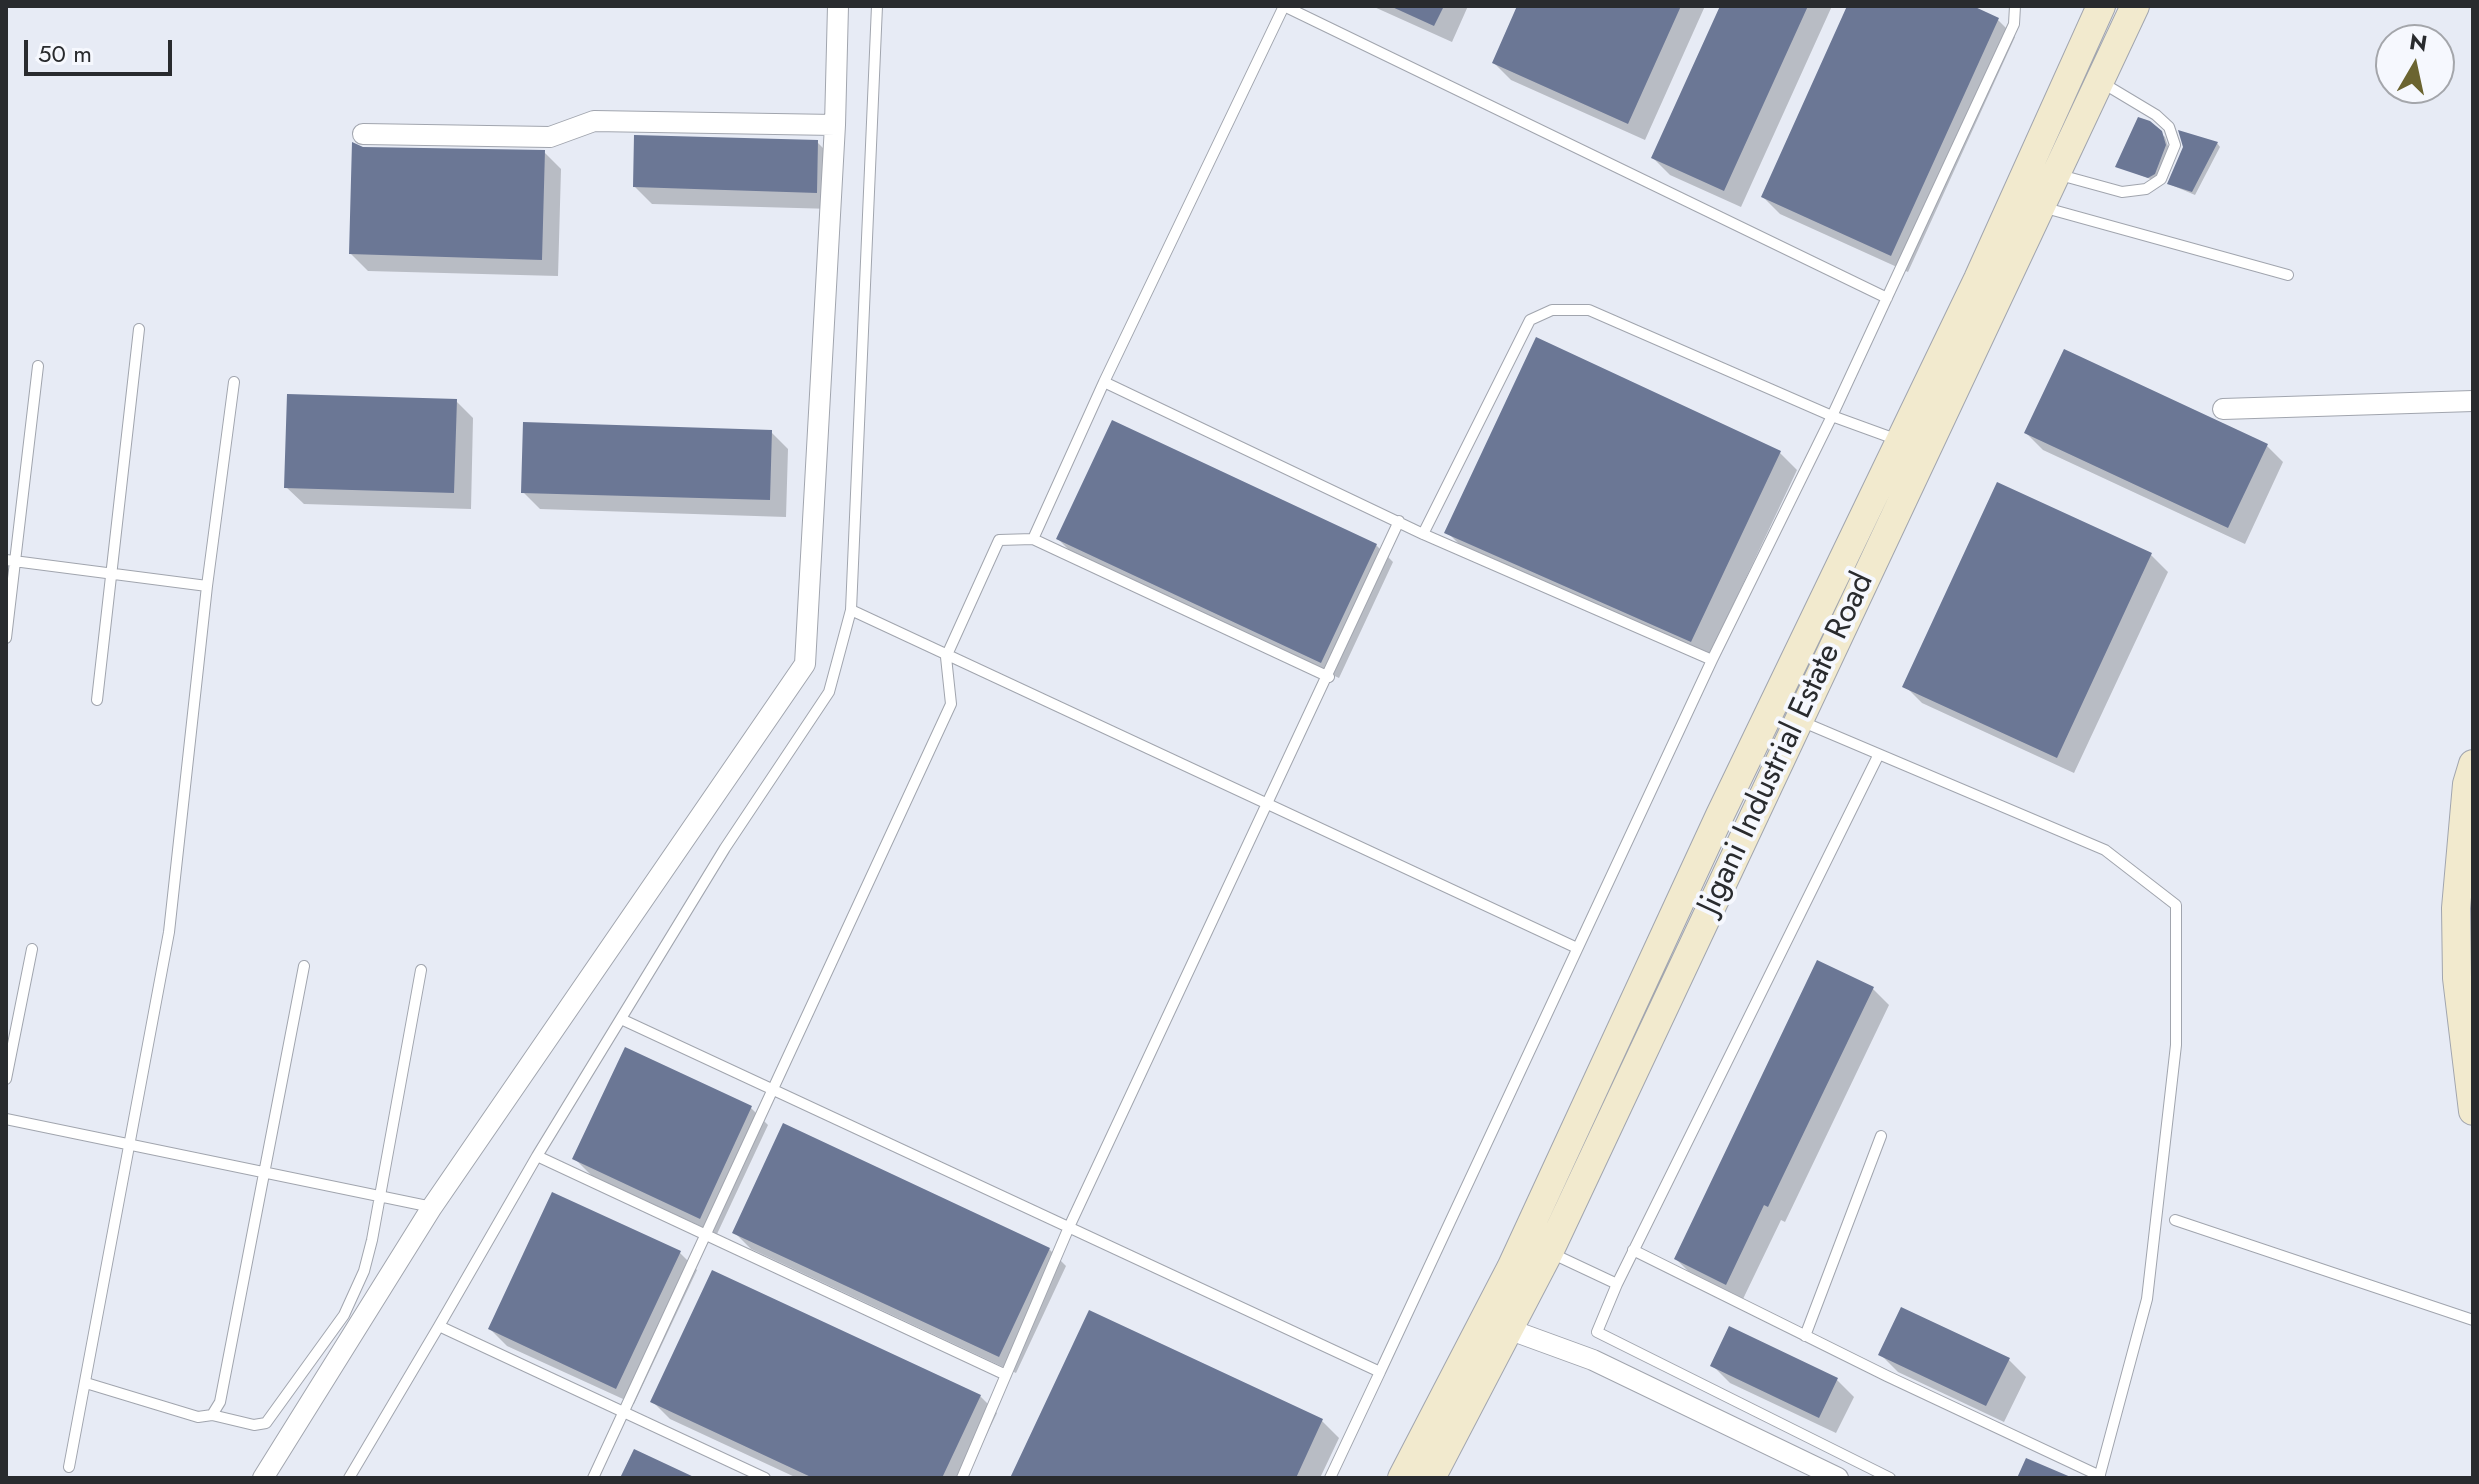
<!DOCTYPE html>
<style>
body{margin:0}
#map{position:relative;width:2479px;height:1484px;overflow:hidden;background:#e7ebf5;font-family:Jost,sans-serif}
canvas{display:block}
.frame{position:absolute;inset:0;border:8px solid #292b2e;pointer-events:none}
.north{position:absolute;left:2375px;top:24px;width:80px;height:80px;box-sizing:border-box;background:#f6f8fe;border:2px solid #a4a6ab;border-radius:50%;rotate:9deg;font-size:22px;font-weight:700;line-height:32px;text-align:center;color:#292b2e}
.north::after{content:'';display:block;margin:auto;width:28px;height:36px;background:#6b6430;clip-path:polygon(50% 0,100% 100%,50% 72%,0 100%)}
.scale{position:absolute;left:24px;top:40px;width:148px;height:36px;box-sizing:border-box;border:4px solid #292b2e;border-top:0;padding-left:10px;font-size:24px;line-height:28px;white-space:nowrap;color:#292b2e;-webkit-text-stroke:6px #f6f8fe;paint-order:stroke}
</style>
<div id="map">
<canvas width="2479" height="1484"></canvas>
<div class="frame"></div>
<div class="north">N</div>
<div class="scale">50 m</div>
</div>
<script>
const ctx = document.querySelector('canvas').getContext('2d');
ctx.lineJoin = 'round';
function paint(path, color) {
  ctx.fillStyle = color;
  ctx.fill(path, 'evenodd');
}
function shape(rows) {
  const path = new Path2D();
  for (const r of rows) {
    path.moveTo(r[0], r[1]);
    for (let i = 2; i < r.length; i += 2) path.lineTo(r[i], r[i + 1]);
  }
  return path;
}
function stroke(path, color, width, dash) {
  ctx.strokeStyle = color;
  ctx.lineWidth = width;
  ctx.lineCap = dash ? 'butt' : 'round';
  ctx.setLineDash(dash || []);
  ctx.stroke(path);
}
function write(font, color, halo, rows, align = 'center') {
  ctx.font = font + ' Jost,sans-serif';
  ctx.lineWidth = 8;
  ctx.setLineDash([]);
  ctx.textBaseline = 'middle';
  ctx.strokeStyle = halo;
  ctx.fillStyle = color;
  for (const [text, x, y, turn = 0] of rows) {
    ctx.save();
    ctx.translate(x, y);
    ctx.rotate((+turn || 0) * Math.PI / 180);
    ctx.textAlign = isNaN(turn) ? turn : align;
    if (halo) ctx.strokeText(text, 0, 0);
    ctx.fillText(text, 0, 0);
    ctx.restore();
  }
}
paint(shape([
 [1372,6,1468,6,1452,42],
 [1520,6,1705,6,1645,140,1511,80,1494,63],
 [1722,6,1832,6,1741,207,1670,175,1653,158],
 [1850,6,1968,6,1998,20,2015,37,1908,272,1780,214,1763,197],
 [2149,123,2165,137,2169,149,2158,177,2153,180,2117,166],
 [817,142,834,159,833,209,652,204,635,187],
 [2217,143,2220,147,2195,195,2169,184],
 [362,149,544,152,561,169,558,276,368,271,351,254],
 [456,401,473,418,471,509,304,504,286,487],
 [771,432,788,449,786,517,540,509,523,492],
 [2026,433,2266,445,2283,462,2245,544,2043,450],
 [1780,453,1797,470,1708,658,1464,549,1447,532],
 [1058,539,1376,545,1393,562,1339,678,1075,556],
 [2151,555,2168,572,2074,773,1922,703,1905,686],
 [1818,963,1873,989,1889,1005,1785,1222,1781,1220,1743,1299,1692,1275,1676,1259],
 [626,1050,751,1108,768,1125,717,1234,592,1176,575,1159],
 [734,1232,1049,1249,1066,1266,1016,1373,751,1249],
 [680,1253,697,1270,634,1404,507,1346,490,1329],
 [1090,1313,1322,1421,1339,1438,1320,1478,1014,1478],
 [1881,1355,2009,1360,2026,1377,2004,1422,1898,1372],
 [1713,1366,1837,1380,1854,1397,1836,1433,1730,1383],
 [980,1396,997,1413,966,1478,797,1478,670,1419,653,1402]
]), '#0003');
paint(shape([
 [1390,6,1444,6,1434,26],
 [1517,6,1681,6,1628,124,1492,63],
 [1720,6,1808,6,1724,191,1651,158],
 [1847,6,1973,6,1999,18,1891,256,1761,197],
 [2138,117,2150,121,2162,131,2166,145,2155,174,2148,178,2115,167],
 [2178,130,2218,142,2192,192,2167,184,2183,147],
 [634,135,818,140,817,193,633,187],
 [352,142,363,147,545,150,542,260,349,254],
 [1536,337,1781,451,1691,642,1444,533],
 [2064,349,2268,444,2228,528,2024,433],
 [287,394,457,399,454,493,284,488],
 [1112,420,1377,544,1321,663,1056,539],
 [523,422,772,430,770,500,521,493],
 [1997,482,2152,553,2057,758,1902,687],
 [1817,960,1874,987,1768,1207,1764,1205,1726,1285,1674,1259],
 [625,1047,752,1106,700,1219,572,1159],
 [783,1123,1050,1248,999,1357,732,1233],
 [552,1192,681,1251,616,1389,488,1329],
 [712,1270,981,1395,942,1478,813,1478,650,1402],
 [1901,1307,2010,1358,1986,1406,1878,1355],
 [1089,1310,1323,1419,1296,1478,1010,1478],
 [1729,1326,1838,1378,1819,1418,1710,1366],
 [634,1449,696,1478,620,1478],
 [2026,1458,2073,1478,2017,1478]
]), '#6b7795');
const lane = shape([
 [1284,6,1104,382,1423,534,1712,660],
 [1284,6,1887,298],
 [2060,175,2122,192,2146,189,2161,179,2175,145,2169,127,2156,115,2101,82],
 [2042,207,2288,275],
 [1898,440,1832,416,2014,24,2015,6],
 [1033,539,1329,677],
 [6,560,207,586],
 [851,610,1577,948],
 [6,638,38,366],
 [97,700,139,329],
 [1803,722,2105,850,2176,905,2176,1045,2147,1299,2099,1478],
 [621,1019,1380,1372,1712,660,1832,416,1589,310,1552,310,1530,320,1423,534],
 [6,1079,32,949],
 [6,1119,432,1207],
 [537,1156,1006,1375],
 [2175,1220,2473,1320],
 [1633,1250,1887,1376,2100,1476],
 [1551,1253,1617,1284,1597,1332,1890,1478],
 [1617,1284,1878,756],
 [1805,1336,1881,1136],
 [86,1383,198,1417,212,1415,220,1402,304,966],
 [212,1415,254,1425,266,1423,344,1315,364,1271,372,1240,421,970],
 [69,1467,169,932,207,586,234,382],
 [349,1478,439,1326],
 [593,1478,951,704,946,657,999,540,1033,539,1104,382],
 [765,1478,439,1326,537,1156,725,848,829,692,851,610,877,6],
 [962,1478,1069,1227,1399,521],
 [1330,1478,1380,1372]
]);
const street = shape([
 [363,134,550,137,594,121,835,125],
 [2223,409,2473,401],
 [1508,1329,1593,1360,1838,1478],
 [263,1478,432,1207,805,664,835,125,838,6]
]);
const secondary = shape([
 [2473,764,2467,784,2456,908,2457,978,2473,1111],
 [1402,1478,1511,1268,1720,815,1978,279,2101,6],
 [1431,1478,1549,1252,2135,6]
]);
stroke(lane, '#a1a5ae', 12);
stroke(street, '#a1a5ae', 22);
stroke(secondary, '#a1a5ae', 30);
stroke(lane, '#fff', 10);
stroke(street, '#fff', 20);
stroke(secondary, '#f2eace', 28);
write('32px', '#292b2e', '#f6f8fe', [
 ["Jigani Industrial Estate Road",1787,744,-65]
]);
</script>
